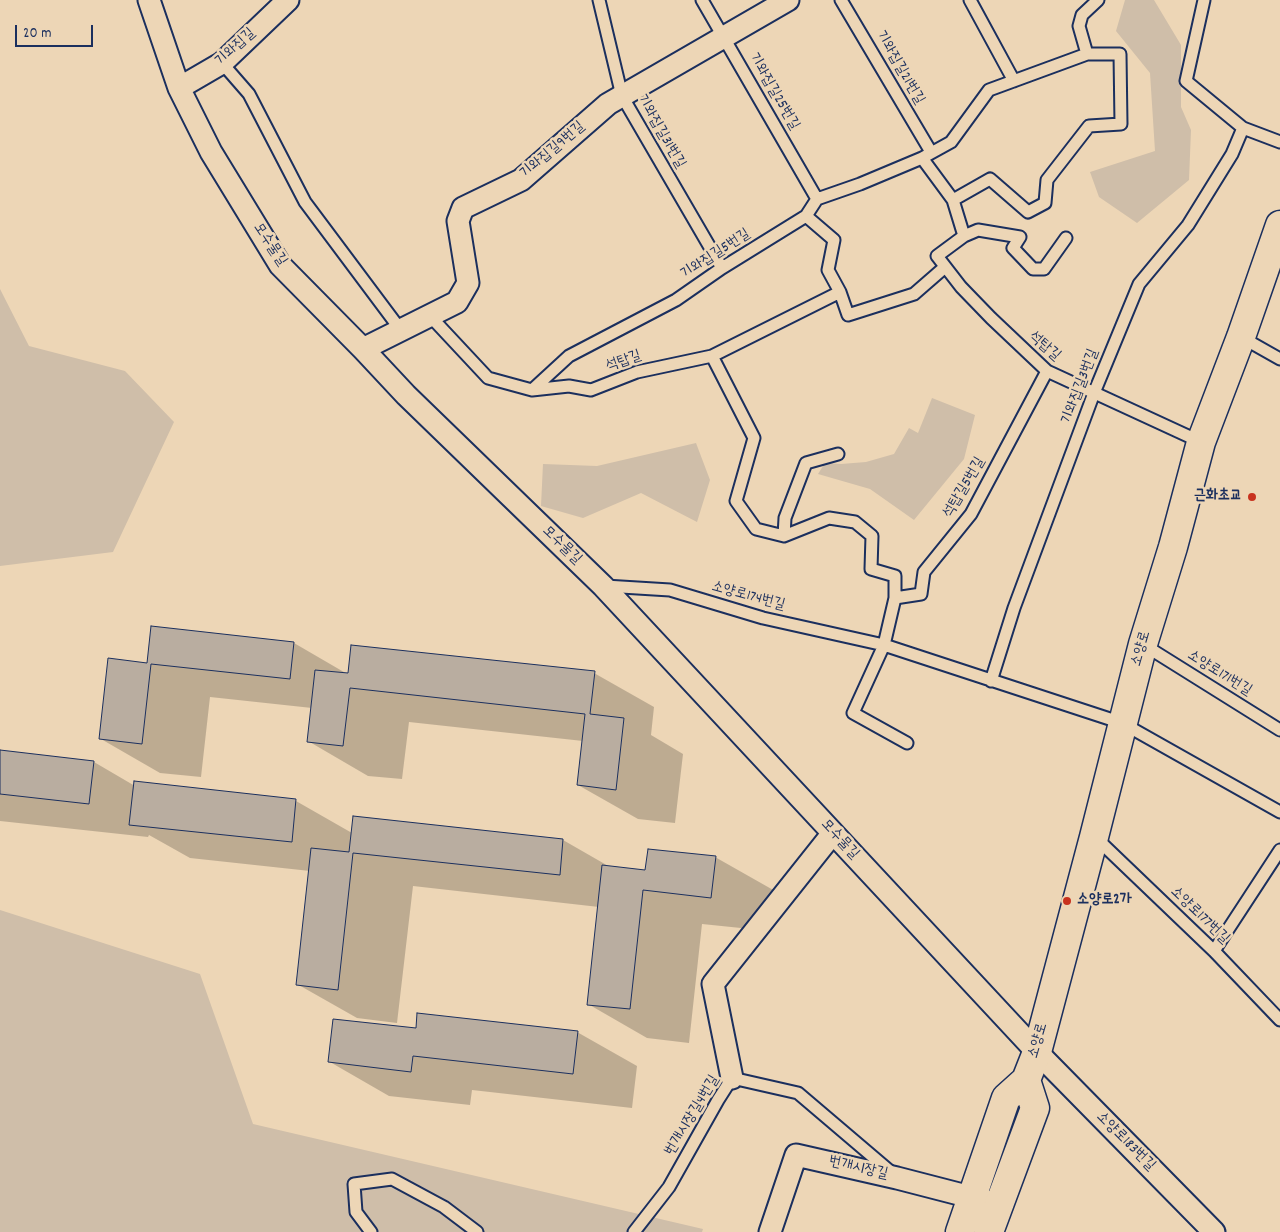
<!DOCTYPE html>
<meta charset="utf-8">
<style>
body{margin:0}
#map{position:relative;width:1280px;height:1232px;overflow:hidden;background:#edd6b6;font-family:Dekko,sans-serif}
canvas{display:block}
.scale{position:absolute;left:15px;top:25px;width:78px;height:22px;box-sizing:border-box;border:2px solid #1b2f5e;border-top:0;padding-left:6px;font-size:15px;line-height:18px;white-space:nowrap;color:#1b2f5e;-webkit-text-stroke:4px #edd6b6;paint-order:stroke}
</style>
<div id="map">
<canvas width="1280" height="1232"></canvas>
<div class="scale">20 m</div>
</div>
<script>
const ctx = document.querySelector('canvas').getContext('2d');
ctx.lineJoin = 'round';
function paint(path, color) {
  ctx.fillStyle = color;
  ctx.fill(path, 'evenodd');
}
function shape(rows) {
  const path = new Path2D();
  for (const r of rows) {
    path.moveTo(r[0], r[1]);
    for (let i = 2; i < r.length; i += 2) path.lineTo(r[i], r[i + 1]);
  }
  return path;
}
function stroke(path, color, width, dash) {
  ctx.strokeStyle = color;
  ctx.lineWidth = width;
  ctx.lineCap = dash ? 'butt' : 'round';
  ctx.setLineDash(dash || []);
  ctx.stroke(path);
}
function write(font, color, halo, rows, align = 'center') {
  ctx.font = font + ' Dekko,"Poor Story",sans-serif';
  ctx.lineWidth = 5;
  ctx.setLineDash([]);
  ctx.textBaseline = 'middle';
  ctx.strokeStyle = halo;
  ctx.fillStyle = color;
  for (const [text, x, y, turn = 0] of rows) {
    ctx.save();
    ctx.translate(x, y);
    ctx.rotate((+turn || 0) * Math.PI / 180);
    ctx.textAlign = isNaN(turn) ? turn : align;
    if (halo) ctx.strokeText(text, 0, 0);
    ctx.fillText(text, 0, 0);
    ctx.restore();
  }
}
paint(shape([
 [1125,0,1154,0,1181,45,1181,107,1191,130,1189,180,1137,223,1099,197,1090,172,1155,151,1150,73,1116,31],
 [0,289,29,346,125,371,174,422,113,552,0,566],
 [932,398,975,415,964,459,914,520,870,489,818,474,825,463,841,464,866,462,894,454,909,428,918,433],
 [696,443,710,480,697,522,641,493,583,518,541,506,543,464,597,466],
 [0,910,200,974,253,1124,703,1229,702,1232,0,1232]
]), '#cfbea9');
paint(shape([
 [152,628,294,643,349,675,594,673,654,707,651,735,683,754,675,823,638,819,578,785,583,741,409,722,402,779,368,776,308,741,312,708,210,697,201,777,160,773,101,739,149,664],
 [0,752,94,762,135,786,135,783,296,801,352,833,354,817,563,840,610,867,646,871,715,857,775,891,770,931,702,924,689,1043,647,1038,588,1004,599,907,413,886,397,1023,357,1018,297,984,310,871,190,858,149,835,148,837,0,821],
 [417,1030,577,1032,637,1066,632,1108,472,1090,470,1105,389,1096,330,1062]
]), '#0003');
const building = shape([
 [151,626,294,642,290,679,151,664,142,744,99,739,108,658,147,663,151,626],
 [351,645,595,671,590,714,624,718,616,790,577,785,585,714,350,688,343,746,307,742,315,670,348,673,351,645],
 [0,750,94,761,89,804,0,794,0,750],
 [134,781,296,799,292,842,129,825,134,781],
 [353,816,563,839,560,875,353,853,338,990,296,985,311,848,349,852,353,816],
 [648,849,716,856,711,898,643,890,630,1009,587,1005,602,865,645,870,648,849],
 [417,1013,578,1031,573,1074,413,1056,411,1072,328,1062,333,1019,416,1028,417,1013]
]);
paint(building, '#b9ada0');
stroke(building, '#1b2f5e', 1);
const lane = shape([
 [599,0,622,96,722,268],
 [702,0,817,199],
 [841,0,931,152],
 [970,0,1014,81],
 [1204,0,1186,81,1243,128,1280,142],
 [222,63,249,94,305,202,400,329],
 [922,158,953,200,964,236],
 [953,200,990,179,1028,212,1045,203,1047,180,1089,126,1121,124,1120,54,1087,54],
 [806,216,834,240,828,270,840,292,848,315,914,294,945,267],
 [1066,238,1044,269,1033,269,1013,248,1020,237,978,230,964,236,937,256,961,287,991,318,1047,371,1201,442],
 [431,317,488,378,532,390,569,386,591,390,637,372,712,356,840,292],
 [1241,337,1280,359],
 [712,356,754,438,736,501,756,529,784,536,829,518,855,522,872,536,871,569,895,576,895,598,921,594,924,572,971,514,1047,371],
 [532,390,569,356,676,300,722,268,806,216,817,199,860,184,922,158,951,142,989,90,1087,54,1079,26,1082,15,1098,0],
 [784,536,785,518,806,463,838,454],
 [605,586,670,590,763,618,884,645,1122,723,1280,812],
 [895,598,884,645,853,713,907,743],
 [1144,645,1280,730],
 [991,681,1014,608,1094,393,1139,284,1188,225,1232,154,1243,128],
 [1095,837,1214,951,1280,1020],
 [1214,951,1280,850],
 [371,1232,356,1212,354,1184,392,1179,444,1207,477,1232],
 [634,1232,669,1187,718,1100,732,1078,798,1093,892,1173]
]);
const street = shape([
 [149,0,179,88,211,152,280,265,363,349,406,395,603,586,1037,1052,1214,1232],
 [179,88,222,63,288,0],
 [363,349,457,302,468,283,458,221,463,208,521,180,608,104,788,0],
 [732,1078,713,984,833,833],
 [770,1232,796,1155,897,1178,986,1201]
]);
const secondary = shape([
 [960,1232,1006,1098,1026,1080,1037,1052,1094,837,1143,644,1173,547,1201,442,1241,337,1280,225],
 [989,1232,1035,1108,1026,1080]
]);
stroke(lane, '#1b2f5e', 15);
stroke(street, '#1b2f5e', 25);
stroke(secondary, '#1b2f5e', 31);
stroke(lane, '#edd6b6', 11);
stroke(street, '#edd6b6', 21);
stroke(secondary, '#edd6b6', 28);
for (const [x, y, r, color] of [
 [1252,497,5,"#c8321e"],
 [1067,901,5,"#c8321e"]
]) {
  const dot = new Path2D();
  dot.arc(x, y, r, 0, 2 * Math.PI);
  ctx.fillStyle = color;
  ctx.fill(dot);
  stroke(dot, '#edd6b6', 2);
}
write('15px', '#1b2f5e', '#edd6b6', [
 ["기와집길",236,48,-42],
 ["기와집길21번길",899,68,60],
 ["기와집길25번길",773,92,60],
 ["기와집길31번길",660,132,60],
 ["기와집길9번길",553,151,-40],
 ["모수물길",269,245,56],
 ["기와집길5번길",716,255,-33],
 ["석탑길",1044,347,41],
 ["석탑길",624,362,-19],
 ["기와집길3번길",1081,387,-69],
 ["석탑길5번길",965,488,-59],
 ["모수물길",561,546,44],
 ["소양로174번길",748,597,15],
 ["소양로",1142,649,-74],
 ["소양로171번길",1219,674,32],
 ["모수물길",839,840,47],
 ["소양로177번길",1199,916,44],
 ["소양로",1039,1041,-74],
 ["번개시장길4번길",693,1116,-59],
 ["소양로183번길",1125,1142,45],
 ["번개시장길",858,1169,13]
]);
write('bold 15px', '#1b2f5e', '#edd6b6', [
 ["근화초교",1242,497],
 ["소양로2가",1077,901,"left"]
], 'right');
</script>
